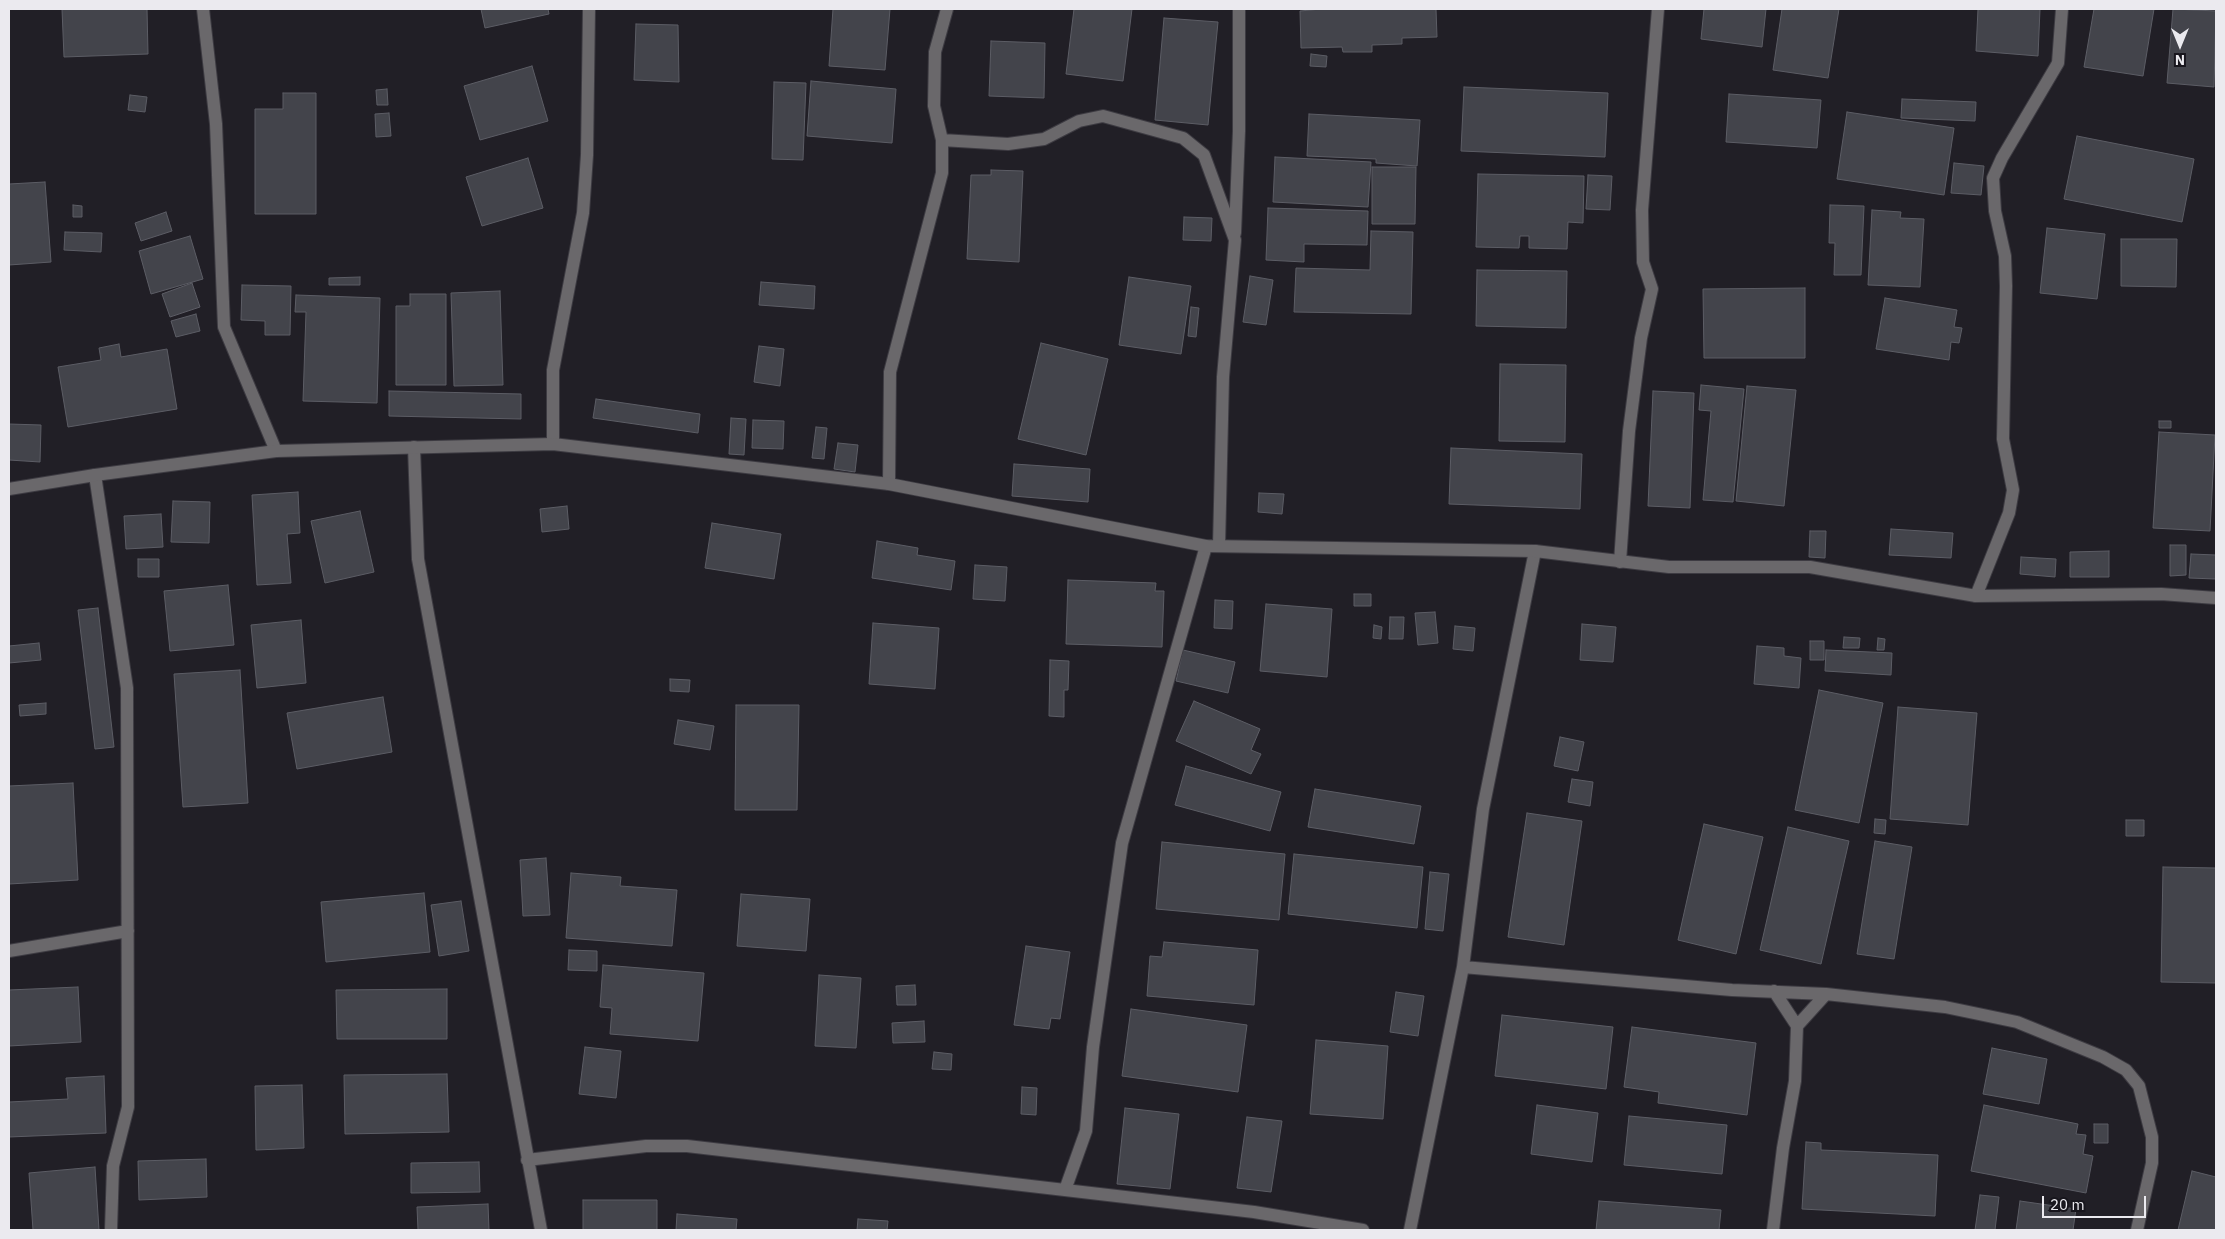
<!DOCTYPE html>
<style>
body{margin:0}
#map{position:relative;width:2225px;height:1239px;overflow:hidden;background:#211f26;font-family:"IBM Plex Sans",sans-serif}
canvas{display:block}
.frame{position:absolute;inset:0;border:10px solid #ebeaef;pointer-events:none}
.north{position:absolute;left:2155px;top:20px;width:50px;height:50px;-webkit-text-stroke:4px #18161d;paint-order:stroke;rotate:180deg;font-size:14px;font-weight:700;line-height:20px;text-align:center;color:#ebeaef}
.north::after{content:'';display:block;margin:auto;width:18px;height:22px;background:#ebeaef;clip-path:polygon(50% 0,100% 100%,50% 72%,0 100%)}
.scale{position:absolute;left:2042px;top:1196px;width:104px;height:22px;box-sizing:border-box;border:2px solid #ebeaef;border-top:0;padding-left:6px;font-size:15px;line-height:18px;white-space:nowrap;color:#ebeaef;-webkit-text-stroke:4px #18161d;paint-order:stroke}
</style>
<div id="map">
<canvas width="2225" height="1239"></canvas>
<div class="frame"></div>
<div class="north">N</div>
<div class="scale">20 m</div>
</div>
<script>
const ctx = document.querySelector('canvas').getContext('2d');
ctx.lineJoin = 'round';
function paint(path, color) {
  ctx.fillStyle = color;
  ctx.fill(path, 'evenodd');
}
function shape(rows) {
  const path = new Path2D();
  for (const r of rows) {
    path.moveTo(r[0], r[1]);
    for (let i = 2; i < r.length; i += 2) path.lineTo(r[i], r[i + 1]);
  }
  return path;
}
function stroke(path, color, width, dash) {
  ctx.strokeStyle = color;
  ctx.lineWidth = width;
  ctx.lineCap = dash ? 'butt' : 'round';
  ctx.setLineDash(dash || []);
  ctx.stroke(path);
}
const building = shape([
 [62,9,147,9,148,54,64,57,62,9],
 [481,9,548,9,549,14,485,28,481,9],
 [833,9,890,9,885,70,829,66,833,9],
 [1074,9,1132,9,1123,81,1066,74,1074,9],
 [1321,9,1436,9,1437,37,1402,38,1402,44,1372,45,1372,52,1343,52,1342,47,1301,48,1300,11,1321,9],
 [1704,9,1766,9,1762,47,1701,39,1704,9],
 [1782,9,1839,9,1828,78,1773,70,1782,9],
 [1978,9,2040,9,2038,56,1976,51,1978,9],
 [2094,9,2154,9,2143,76,2084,67,2094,9],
 [2173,9,2216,11,2214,87,2167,83,2173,9],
 [1164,18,1218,22,1208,125,1155,120,1164,18],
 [636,24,678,25,679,82,634,80,636,24],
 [991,41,1045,43,1044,98,989,96,991,41],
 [1311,54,1327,56,1326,67,1310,66,1311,54],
 [532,66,548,121,480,140,464,86,532,66],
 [811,81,896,89,892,143,807,136,811,81],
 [774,82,806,83,803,160,772,159,774,82],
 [1464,87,1608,93,1605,157,1461,151,1464,87],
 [387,89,388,105,377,105,376,90,387,89],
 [283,93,316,93,316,214,255,214,255,109,283,109,283,93],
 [1729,94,1821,100,1817,148,1726,142,1729,94],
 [130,95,147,97,145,112,128,110,130,95],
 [1902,99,1976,102,1975,121,1901,118,1902,99],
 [1847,112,1954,128,1944,195,1837,179,1847,112],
 [389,113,391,136,376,137,375,114,389,113],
 [1309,114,1420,120,1417,166,1376,163,1376,159,1307,156,1309,114],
 [2077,136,2194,159,2182,222,2064,199,2077,136],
 [1275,157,1371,162,1368,207,1273,202,1275,157],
 [528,158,543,208,482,226,466,177,528,158],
 [1954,163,1984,166,1981,195,1951,193,1954,163],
 [1372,167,1416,167,1415,224,1372,224,1372,167],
 [991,170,1023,171,1019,262,967,259,971,175,991,175,991,170],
 [1478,174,1584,176,1583,223,1568,222,1567,249,1529,248,1529,236,1520,236,1519,248,1476,247,1478,174],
 [1588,175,1612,176,1610,210,1586,209,1588,175],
 [45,182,51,262,9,265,9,184,45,182],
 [73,205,82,206,82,217,73,217,73,205],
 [1830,205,1864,206,1861,275,1834,275,1835,243,1829,243,1830,205],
 [1268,208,1368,211,1367,245,1304,244,1304,262,1266,260,1268,208],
 [1872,210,1901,212,1900,218,1924,219,1920,287,1868,285,1872,210],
 [166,212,172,231,141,241,135,223,166,212],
 [1184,217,1212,218,1211,241,1183,240,1184,217],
 [2047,228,2105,234,2097,299,2040,293,2047,228],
 [1371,231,1413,232,1411,314,1294,312,1296,268,1370,270,1371,231],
 [65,232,102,233,101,252,64,250,65,232],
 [190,236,203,279,151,294,139,251,190,236],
 [2121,239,2177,239,2176,287,2121,286,2121,239],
 [1477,270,1567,271,1566,328,1476,326,1477,270],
 [1250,276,1273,280,1266,325,1243,322,1250,276],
 [360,277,360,285,329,285,329,278,360,277],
 [1129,277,1191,286,1181,354,1119,345,1129,277],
 [761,282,815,286,814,309,759,305,761,282],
 [192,283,200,307,170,317,162,294,192,283],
 [242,285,291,286,290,335,265,335,265,321,241,320,242,285],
 [1805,288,1805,358,1704,358,1703,289,1805,288],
 [500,291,503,385,454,386,451,293,500,291],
 [410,294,446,294,446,385,396,385,396,306,410,306,410,294],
 [296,295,380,298,377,403,303,401,306,312,295,312,296,295],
 [1885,298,1957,310,1954,327,1962,328,1959,343,1951,342,1949,360,1876,349,1885,298],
 [1191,307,1199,308,1196,337,1188,336,1191,307],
 [196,314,200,331,176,337,171,321,196,314],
 [1041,343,1108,359,1086,455,1018,439,1041,343],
 [119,344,121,357,167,349,177,409,68,427,58,367,101,360,99,348,119,344],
 [759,346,784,349,780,386,754,382,759,346],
 [1500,364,1566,365,1565,442,1499,441,1500,364],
 [1701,385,1744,389,1733,502,1703,500,1711,411,1699,410,1701,385],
 [1747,386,1796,390,1784,506,1736,501,1747,386],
 [389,391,521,394,521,419,389,416,389,391],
 [1653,391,1694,393,1690,508,1648,506,1653,391],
 [596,399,700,414,698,433,593,418,596,399],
 [731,418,746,419,744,455,729,454,731,418],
 [753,420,784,421,783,449,752,448,753,420],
 [2159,421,2171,421,2171,428,2159,428,2159,421],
 [9,424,41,425,40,462,9,460,9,424],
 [816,427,827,428,824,459,812,458,816,427],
 [2159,432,2215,435,2210,531,2153,528,2159,432],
 [838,443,858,445,855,472,834,469,838,443],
 [1451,448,1582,454,1580,509,1449,504,1451,448],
 [1014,464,1090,469,1088,502,1012,496,1014,464],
 [298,492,300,533,287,534,291,583,257,585,252,495,298,492],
 [1259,493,1284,494,1282,514,1258,512,1259,493],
 [173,501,210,502,209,543,171,542,173,501],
 [567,506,569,529,542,532,540,509,567,506],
 [360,511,374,572,325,583,311,521,360,511],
 [161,514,163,547,126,549,124,516,161,514],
 [712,523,781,534,774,579,705,568,712,523],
 [1891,529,1953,533,1951,558,1889,555,1891,529],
 [1810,531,1826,531,1825,558,1809,557,1810,531],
 [877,541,918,548,917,555,955,561,951,590,872,578,877,541],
 [2170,545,2186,545,2186,575,2170,576,2170,545],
 [2109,551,2109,577,2070,577,2070,552,2109,551],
 [2191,554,2216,555,2216,579,2189,578,2191,554],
 [2021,557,2056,559,2055,577,2020,574,2021,557],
 [138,559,159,559,159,577,138,577,138,559],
 [975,565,1007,567,1005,601,973,599,975,565],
 [1068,580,1156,583,1155,591,1164,591,1162,647,1066,644,1068,580],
 [228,585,234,645,170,651,164,591,228,585],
 [1354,594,1371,594,1371,606,1354,606,1354,594],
 [1215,600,1233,601,1232,629,1214,628,1215,600],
 [1266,604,1332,609,1327,677,1260,671,1266,604],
 [98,608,114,747,95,749,78,610,98,608],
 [1435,612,1438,643,1418,645,1415,613,1435,612],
 [1390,617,1404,617,1403,639,1389,639,1390,617],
 [301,620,306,683,257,688,251,625,301,620],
 [873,623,939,628,935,689,869,684,873,623],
 [1582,624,1616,627,1613,662,1580,660,1582,624],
 [1374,625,1382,627,1381,639,1373,638,1374,625],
 [1455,626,1475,628,1473,651,1453,649,1455,626],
 [1844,637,1860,638,1859,648,1843,648,1844,637],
 [1878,638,1885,639,1884,650,1877,650,1878,638],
 [1810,641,1824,641,1824,660,1810,660,1810,641],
 [39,643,41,660,9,663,9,646,39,643],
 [1757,646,1784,648,1784,656,1801,658,1799,688,1754,684,1757,646],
 [1183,650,1235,662,1228,693,1176,681,1183,650],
 [1826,650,1892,653,1891,675,1825,671,1826,650],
 [1050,660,1069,661,1068,690,1064,690,1064,717,1049,716,1050,660],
 [240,670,248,803,183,807,174,674,240,670],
 [670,679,690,680,689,692,670,691,670,679],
 [1819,690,1883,703,1859,823,1795,810,1819,690],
 [383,697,392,752,297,769,287,713,383,697],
 [1194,701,1260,729,1251,750,1261,754,1251,774,1176,741,1194,701],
 [46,703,46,714,20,716,19,705,46,703],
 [736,705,799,705,797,810,735,810,736,705],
 [1898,707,1977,713,1968,825,1890,819,1898,707],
 [678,720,714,726,710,750,674,744,678,720],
 [1560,737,1584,742,1578,771,1554,766,1560,737],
 [1186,766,1281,792,1270,831,1175,805,1186,766],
 [1572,779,1593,782,1590,806,1568,802,1572,779],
 [73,783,78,880,9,884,9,786,73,783],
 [1315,789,1421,806,1414,844,1308,827,1315,789],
 [1527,813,1582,821,1564,945,1508,937,1527,813],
 [1875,819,1886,820,1885,834,1874,833,1875,819],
 [2126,820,2144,820,2144,836,2126,836,2126,820],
 [1704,824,1763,837,1736,954,1678,940,1704,824],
 [1788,827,1849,841,1821,964,1760,950,1788,827],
 [1875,841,1912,847,1894,959,1857,954,1875,841],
 [1162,842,1285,854,1279,920,1156,909,1162,842],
 [1294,854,1423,867,1417,928,1288,914,1294,854],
 [546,858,550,915,523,916,520,860,546,858],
 [2163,867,2216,868,2216,983,2161,982,2163,867],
 [1430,872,1449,874,1443,931,1425,929,1430,872],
 [571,873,621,877,620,886,677,890,672,946,566,938,571,873],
 [424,893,430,952,326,962,321,902,424,893],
 [741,894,810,899,806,951,737,946,741,894],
 [461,901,469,951,439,956,431,905,461,901],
 [1164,942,1258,950,1254,1005,1147,996,1150,956,1162,957,1164,942],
 [1026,946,1070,952,1060,1019,1051,1018,1049,1029,1014,1025,1026,946],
 [569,950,597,951,597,971,568,970,569,950],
 [603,965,704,973,698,1041,610,1034,612,1008,600,1007,603,965],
 [819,975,861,978,856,1048,815,1046,819,975],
 [915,985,916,1005,897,1005,896,986,915,985],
 [78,987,81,1042,9,1046,9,990,78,987],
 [447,989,447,1039,337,1039,336,990,447,989],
 [1396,992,1424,996,1418,1036,1390,1032,1396,992],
 [1131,1009,1247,1025,1238,1092,1122,1076,1131,1009],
 [1502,1015,1613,1027,1606,1089,1495,1076,1502,1015],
 [924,1021,925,1042,893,1043,892,1023,924,1021],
 [1632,1027,1756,1043,1747,1115,1658,1103,1659,1092,1624,1087,1632,1027],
 [1316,1040,1388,1046,1383,1119,1310,1114,1316,1040],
 [585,1047,621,1051,616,1098,579,1094,585,1047],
 [1992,1048,2047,1059,2039,1104,1983,1094,1992,1048],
 [934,1052,952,1054,951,1070,932,1069,934,1052],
 [447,1074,449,1132,345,1134,344,1075,447,1074],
 [104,1076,106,1133,9,1137,9,1102,68,1099,66,1078,104,1076],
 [302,1085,304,1148,256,1150,255,1086,302,1085],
 [1022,1087,1037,1088,1036,1115,1021,1114,1022,1087],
 [1537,1105,1598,1113,1592,1162,1531,1154,1537,1105],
 [1984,1105,2078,1124,2076,1134,2086,1135,2083,1154,2093,1156,2086,1193,1971,1171,1984,1105],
 [1125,1108,1179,1114,1170,1189,1117,1184,1125,1108],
 [1629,1116,1727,1125,1722,1174,1624,1165,1629,1116],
 [1247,1117,1282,1121,1271,1192,1237,1188,1247,1117],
 [2094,1124,2108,1124,2108,1143,2094,1143,2094,1124],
 [1806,1142,1821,1143,1821,1150,1938,1155,1935,1216,1802,1209,1806,1142],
 [206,1159,207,1197,139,1200,138,1161,206,1159],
 [479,1162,480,1192,411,1193,411,1163,479,1162],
 [95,1167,99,1230,33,1230,29,1173,95,1167],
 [2192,1171,2216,1177,2216,1230,2178,1230,2192,1171],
 [1980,1195,1999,1197,1995,1230,1975,1230,1980,1195],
 [583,1200,657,1200,657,1230,583,1230,583,1200],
 [1599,1201,1721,1210,1719,1230,1596,1230,1599,1201],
 [2020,1201,2076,1209,2073,1230,2016,1230,2020,1201],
 [488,1204,489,1230,418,1230,417,1207,488,1204],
 [677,1214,737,1219,736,1230,676,1230,677,1214],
 [858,1219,888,1221,887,1230,857,1230,858,1219]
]);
paint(building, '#43444b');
stroke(building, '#5c5d65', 1);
const minor = shape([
 [203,9,216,124,224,327,276,451],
 [942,140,1008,144,1044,139,1079,121,1103,116,1183,138,1204,155,1235,240,1223,377,1219,546],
 [1235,233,1239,131,1239,9],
 [553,444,553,370,583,213,587,155,589,9],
 [414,447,418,559,541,1230],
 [95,475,127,688,128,1107,113,1166,111,1230],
 [889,484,890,372,942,173,942,140,934,106,935,52,947,9],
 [1620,562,1629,431,1641,338,1652,289,1643,262,1642,210,1658,9],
 [1976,596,2009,513,2013,490,2003,439,2006,286,2005,256,1995,211,1993,178,2002,158,2058,63,2062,9],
 [9,951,128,931],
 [1463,967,1732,990,1826,994,1945,1007,2017,1022,2103,1057,2126,1070,2139,1086,2152,1137,2152,1163,2137,1230],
 [1797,1026,1826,994],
 [527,1160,646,1146,687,1146,1254,1212,1363,1230],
 [1065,1190,1086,1131,1093,1047,1122,843,1206,546],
 [1410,1230,1463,967,1483,809,1535,551],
 [1773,1230,1783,1148,1795,1081,1797,1026,1774,991]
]);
const tertiary = shape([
 [9,489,95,475,276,451,553,444,889,484,1206,546,1535,551,1669,567,1810,567,1976,596,2161,594,2216,598]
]);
stroke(minor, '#3d3b42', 14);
stroke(tertiary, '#3d3b42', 14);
stroke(minor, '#6a686b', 12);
stroke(tertiary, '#6a686b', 12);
</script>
